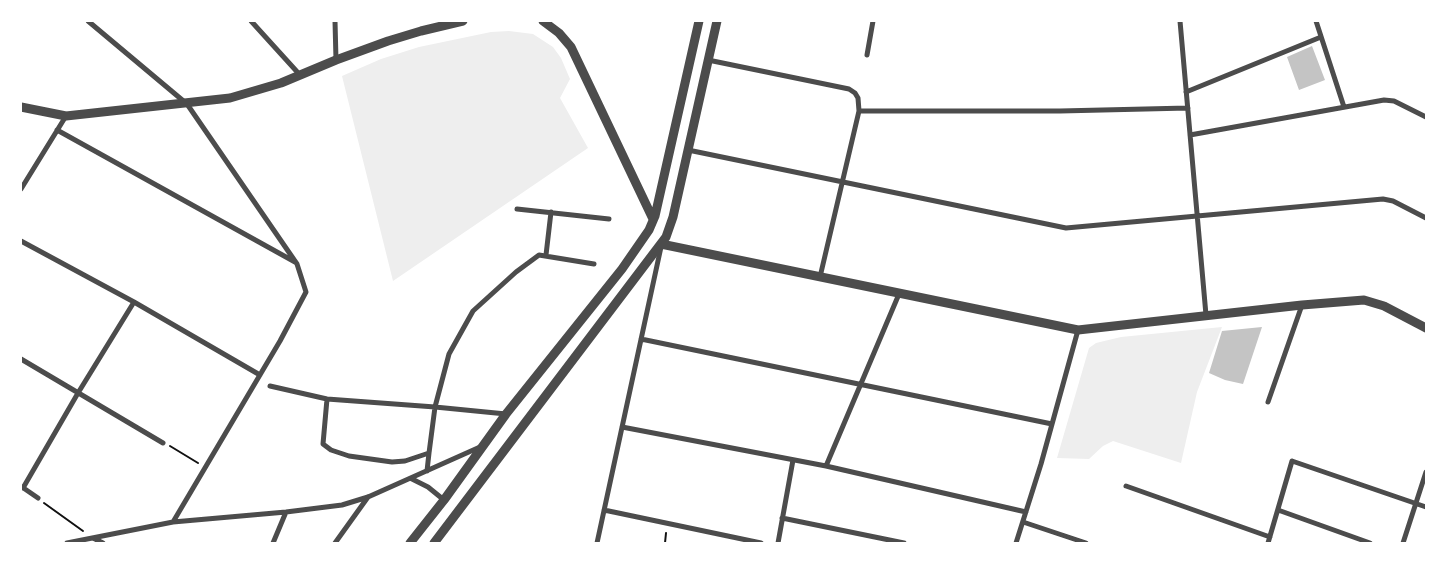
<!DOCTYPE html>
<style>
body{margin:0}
#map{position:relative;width:1447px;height:564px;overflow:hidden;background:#fff;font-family:Jost,sans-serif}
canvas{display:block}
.frame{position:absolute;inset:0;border:22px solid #fff;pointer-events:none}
</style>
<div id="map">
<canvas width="1447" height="564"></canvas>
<div class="frame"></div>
</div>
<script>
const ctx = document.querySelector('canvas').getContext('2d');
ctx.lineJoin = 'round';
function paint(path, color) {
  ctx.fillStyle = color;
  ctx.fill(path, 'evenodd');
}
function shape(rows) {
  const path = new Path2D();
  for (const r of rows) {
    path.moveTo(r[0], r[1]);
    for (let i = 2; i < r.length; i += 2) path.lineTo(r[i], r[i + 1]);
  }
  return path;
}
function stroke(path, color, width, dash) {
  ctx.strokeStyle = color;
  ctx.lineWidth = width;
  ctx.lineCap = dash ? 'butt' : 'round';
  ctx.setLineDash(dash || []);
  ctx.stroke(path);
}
paint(shape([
 [509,31,533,34,553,47,561,58,570,79,560,98,588,148,393,281,342,76,381,59,419,47,491,32],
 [1222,327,1197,392,1181,463,1113,441,1103,446,1089,459,1057,458,1089,348,1096,343,1121,337]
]), '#eee');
paint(shape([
 [1312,46,1325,80,1299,90,1287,57],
 [1262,327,1243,384,1225,380,1209,373,1222,331]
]), '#c4c4c4');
stroke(shape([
 [170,446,198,463],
 [44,503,83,531],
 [665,543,666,533]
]), '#111', 2);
stroke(shape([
 [88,21,187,104,297,264,306,292,280,341,173,522],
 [251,21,300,75],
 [335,21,336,60],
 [1180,21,1206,315],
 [1316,21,1344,107],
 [867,55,873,21],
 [708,60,849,89,855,93,858,98,859,111,820,277],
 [1186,92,1321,37],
 [859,111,1060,111,1188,108],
 [57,130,295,262],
 [1190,135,1384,100,1394,101,1426,117],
 [688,150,1066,228,1383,199,1393,201,1426,218],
 [21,189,66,116],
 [517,209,609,219],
 [21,241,134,302,260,375],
 [546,255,551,212],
 [641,339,1052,424],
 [21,359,163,443],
 [270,386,327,399,435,407,506,414],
 [327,399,323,444,331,450,349,456,392,462,405,461,429,453,435,407,449,354,473,311,516,272,539,255,594,264],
 [1268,402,1302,305],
 [622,427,826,466,1026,512],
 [826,466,899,294],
 [427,471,429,453],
 [412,479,428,487,444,500],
 [1126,486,1270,537],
 [22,487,38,498],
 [23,488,78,393,134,302],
 [604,510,761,543],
 [1278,510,1370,543],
 [782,518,904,543],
 [1023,522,1086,543],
 [93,538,103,543],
 [67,543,173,522,286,512,342,505,368,497,480,447],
 [273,543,286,512],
 [335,543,368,497],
 [597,543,661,247],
 [778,543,793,460],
 [1016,543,1041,464,1078,330],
 [1268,543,1292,461,1426,507],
 [1403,543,1426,472]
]), '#4c4c4c', 5);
stroke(shape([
 [543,21,559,33,571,47,653,219],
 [21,107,66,116,230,98,281,83,336,60,388,41,421,31,463,21],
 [661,244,1078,330,1302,305,1364,300,1384,306,1426,328],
 [410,543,444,500,506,414,622,269,649,230,655,216,699,21],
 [434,543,666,237,673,217,717,21]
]), '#4c4c4c', 9);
</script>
